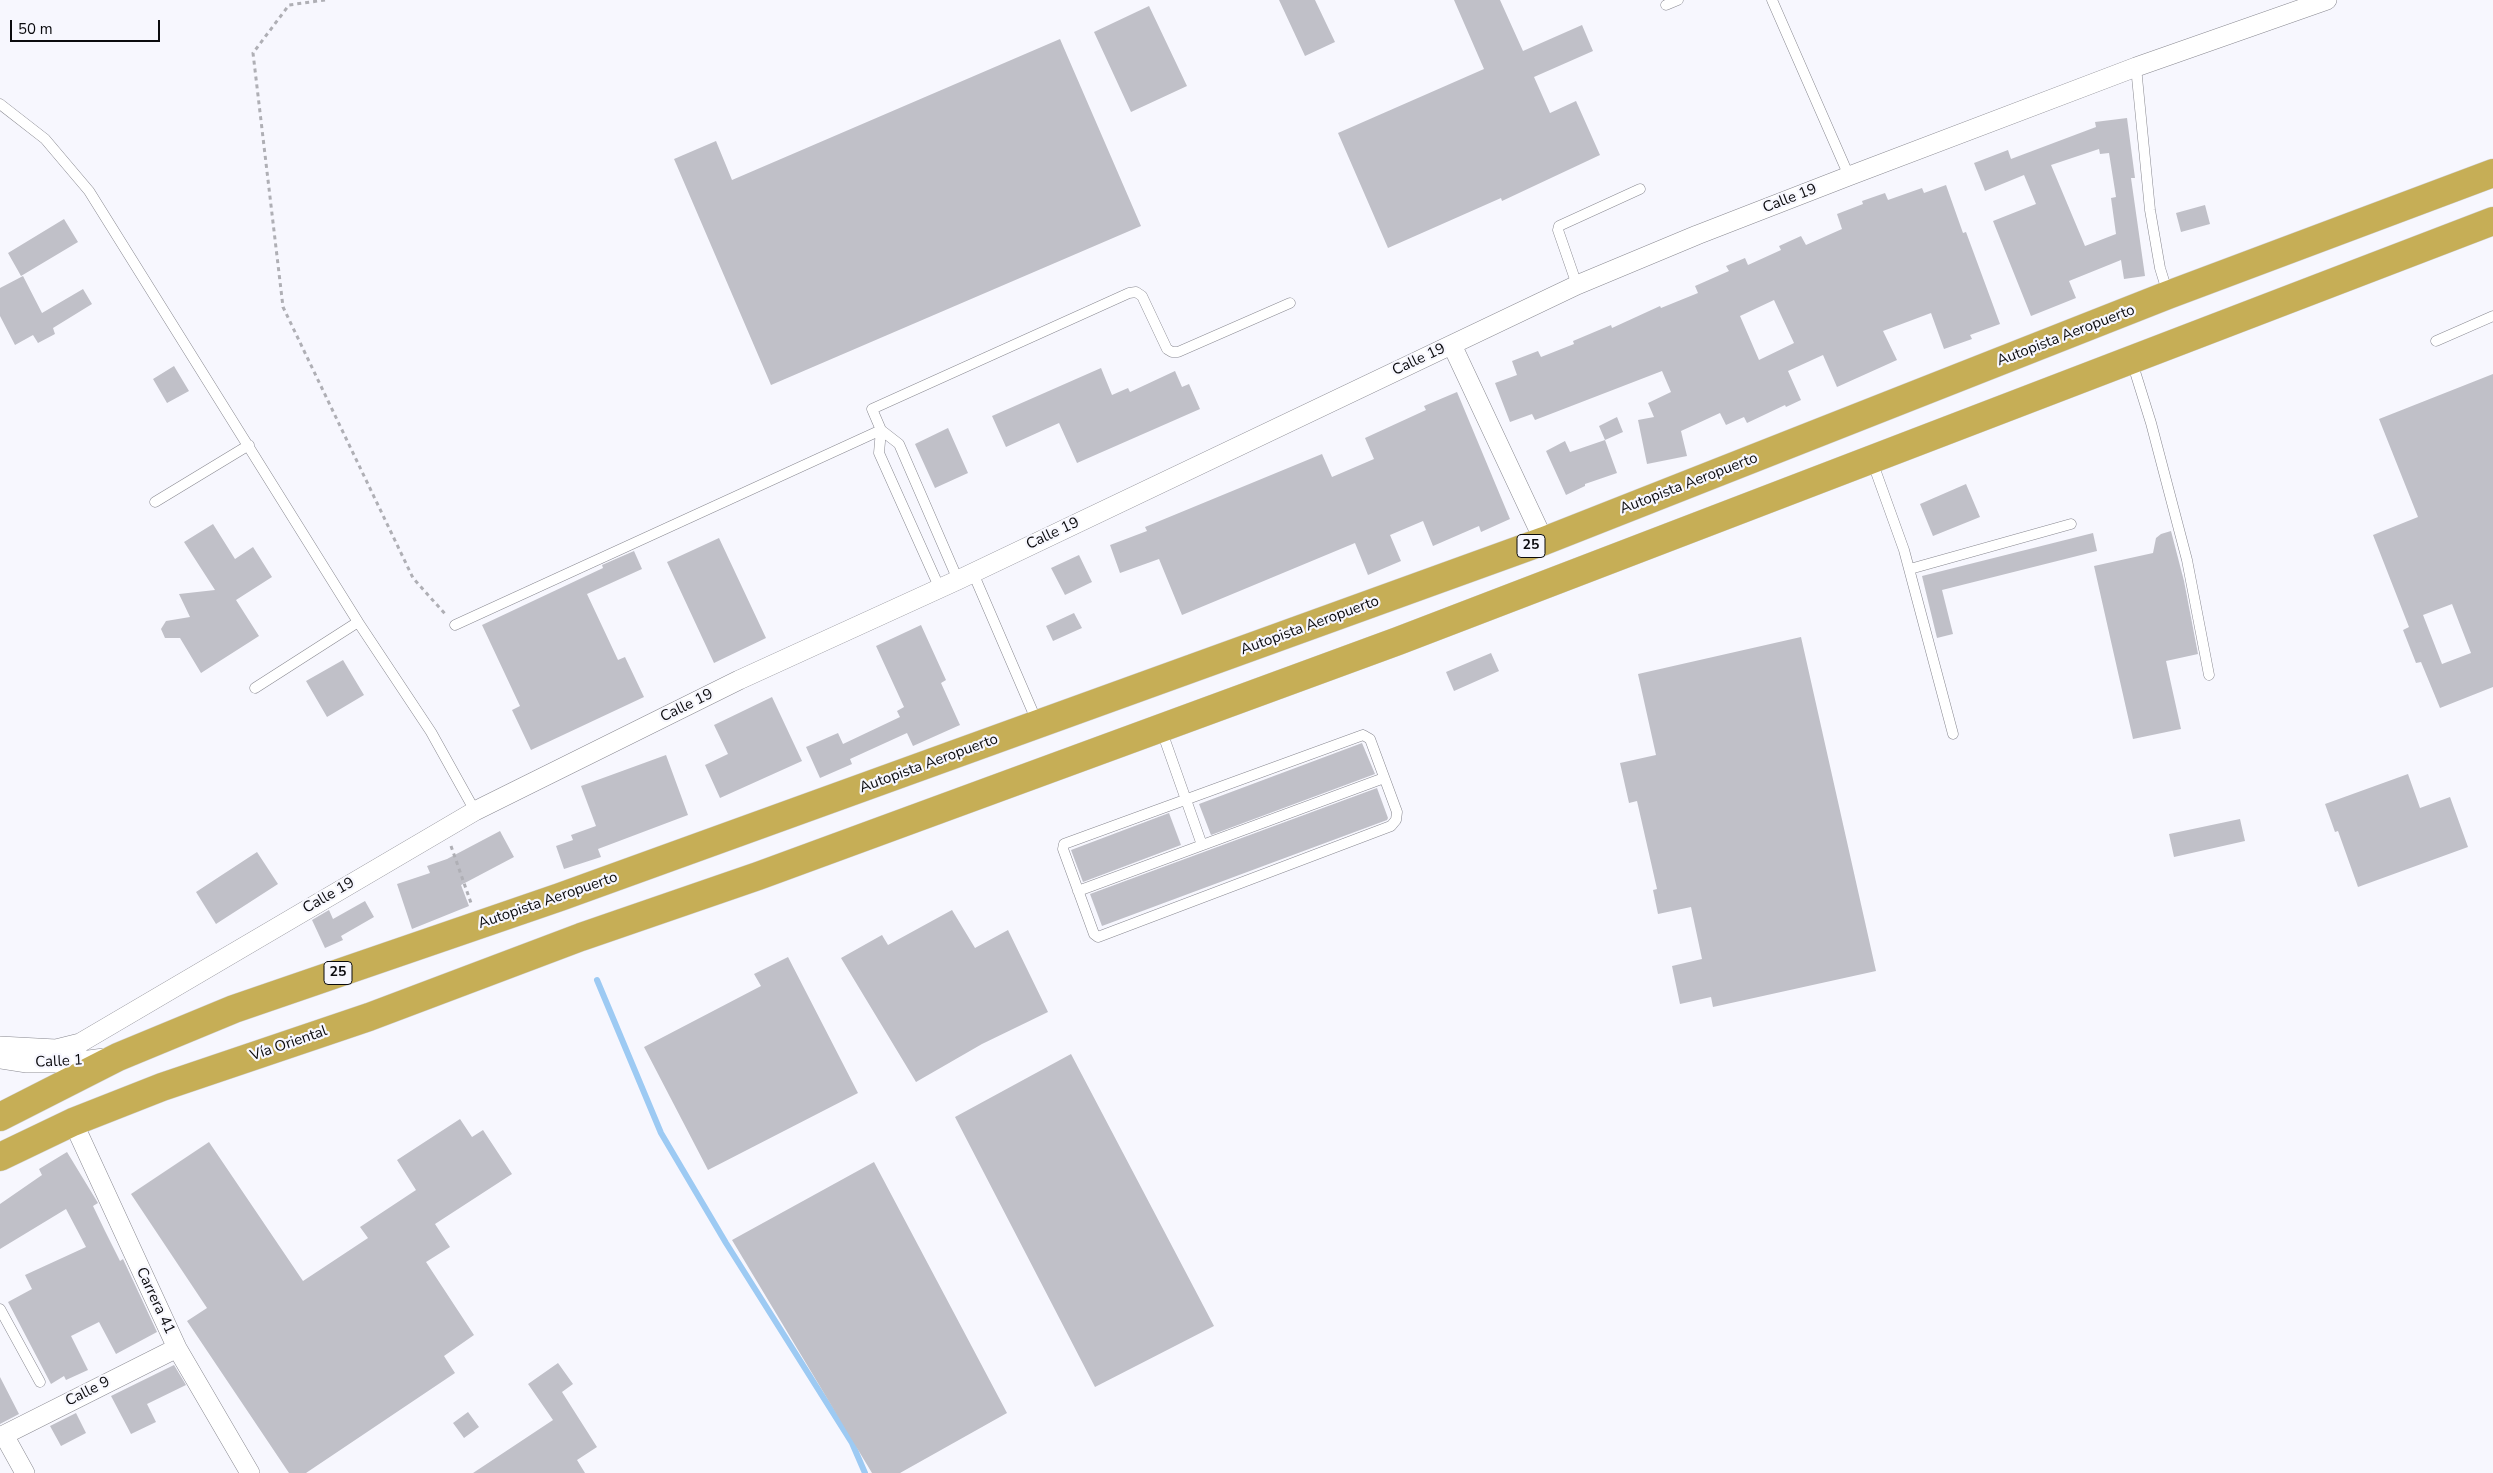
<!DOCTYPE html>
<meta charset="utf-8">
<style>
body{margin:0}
#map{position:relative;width:2493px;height:1473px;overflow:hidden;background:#f7f7fe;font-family:"Nunito Sans",sans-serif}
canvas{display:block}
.scale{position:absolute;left:10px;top:20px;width:150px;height:22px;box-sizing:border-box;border:2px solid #0b0b0e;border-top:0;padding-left:6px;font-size:15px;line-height:18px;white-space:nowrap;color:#0b0b0e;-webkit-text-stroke:4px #f7f7fe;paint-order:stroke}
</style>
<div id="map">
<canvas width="2493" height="1473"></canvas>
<div class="scale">50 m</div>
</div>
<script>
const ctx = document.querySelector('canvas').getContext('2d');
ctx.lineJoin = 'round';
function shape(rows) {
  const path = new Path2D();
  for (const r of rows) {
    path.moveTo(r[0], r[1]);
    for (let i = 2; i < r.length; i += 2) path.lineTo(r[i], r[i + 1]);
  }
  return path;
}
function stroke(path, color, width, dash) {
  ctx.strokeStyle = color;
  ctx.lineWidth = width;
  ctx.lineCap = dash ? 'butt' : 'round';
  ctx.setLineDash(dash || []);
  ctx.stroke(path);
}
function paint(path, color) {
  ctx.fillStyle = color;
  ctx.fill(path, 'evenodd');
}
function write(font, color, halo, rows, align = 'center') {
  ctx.font = font + ' "Nunito Sans",sans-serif';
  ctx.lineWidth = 4.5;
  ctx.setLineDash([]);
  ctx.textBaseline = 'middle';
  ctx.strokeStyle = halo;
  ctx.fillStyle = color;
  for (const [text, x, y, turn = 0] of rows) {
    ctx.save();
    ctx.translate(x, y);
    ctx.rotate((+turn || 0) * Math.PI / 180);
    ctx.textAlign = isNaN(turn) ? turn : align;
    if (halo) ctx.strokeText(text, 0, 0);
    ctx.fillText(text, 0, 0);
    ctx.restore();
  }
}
stroke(shape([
 [597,980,661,1133,726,1243,852,1443,865,1473]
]), '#9dcaf3', 6);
paint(shape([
 [1279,0,1315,0,1335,42,1305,56],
 [1454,0,1500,0,1523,51,1582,25,1593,51,1534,77,1550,113,1576,101,1600,155,1502,201,1501,198,1388,248,1338,133,1484,69],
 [1149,6,1187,86,1131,112,1094,32],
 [1060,39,1141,226,771,385,674,159,716,141,732,180],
 [2127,118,2135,178,2131,178,2145,276,2124,279,2121,260,2069,281,2076,298,2031,316,1993,221,2036,204,2024,175,1985,191,1974,163,2008,150,2011,159,2096,127,2095,122],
 [2099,149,2100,154,2109,153,2116,197,2111,198,2116,234,2085,246,2051,165],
 [1946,185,1963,233,1966,232,2000,324,1970,335,1972,339,1944,349,1931,313,1883,331,1897,360,1837,387,1823,355,1788,371,1801,400,1786,407,1785,405,1747,423,1744,417,1726,425,1720,413,1681,431,1687,456,1647,464,1638,420,1654,417,1648,403,1671,392,1662,371,1535,420,1532,414,1510,422,1495,383,1517,375,1512,361,1538,351,1541,357,1574,344,1573,341,1611,325,1612,328,1660,306,1661,308,1698,293,1695,286,1729,271,1726,266,1745,258,1748,265,1781,250,1779,246,1801,236,1806,245,1842,229,1837,214,1863,204,1862,201,1885,193,1888,200,1922,188,1924,193],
 [1774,300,1794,343,1759,360,1740,316],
 [2205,205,2210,224,2181,232,2176,213],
 [64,219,78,242,21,276,8,253],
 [23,276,42,313,83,289,92,304,53,328,55,334,38,343,33,335,15,345,0,316,0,288],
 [174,366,189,391,167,403,153,379],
 [1101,368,1112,395,1128,388,1130,392,1175,371,1182,387,1189,384,1200,409,1077,463,1059,423,1006,447,992,416],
 [2493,374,2493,687,2440,708,2421,662,2416,663,2403,630,2409,627,2373,535,2418,517,2379,419],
 [2452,604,2471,653,2442,664,2423,615],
 [1457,392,1510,519,1481,532,1479,526,1433,546,1423,521,1390,535,1401,561,1368,575,1355,543,1182,615,1159,559,1120,573,1110,545,1147,531,1145,527,1322,454,1332,477,1374,459,1365,438,1426,410,1424,406],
 [1617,417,1623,432,1605,440,1599,426],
 [948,428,968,473,935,488,915,444],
 [1605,440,1617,473,1585,484,1585,486,1566,495,1546,451,1565,441,1570,452],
 [1966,484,1980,517,1933,536,1920,504],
 [213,524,235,559,253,547,272,577,236,600,259,636,201,673,180,638,165,638,161,629,166,621,190,617,179,594,215,590,184,542],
 [2171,531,2184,581,2198,654,2166,661,2181,729,2133,739,2094,566,2153,553,2156,538,2161,534],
 [2093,533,2097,551,1942,590,1953,634,1937,638,1922,576],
 [719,538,766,638,714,663,667,562],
 [634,551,642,569,587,594,618,660,625,657,644,697,531,750,512,710,520,706,482,625,603,568,602,565],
 [1079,555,1092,582,1065,595,1051,568],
 [1074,613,1082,628,1053,641,1046,626],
 [921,625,946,680,941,683,960,725,913,746,907,733,850,759,852,764,820,778,806,747,838,733,843,744,900,717,897,711,904,707,876,646],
 [1801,637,1876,971,1713,1007,1711,997,1680,1004,1672,966,1702,959,1691,907,1658,914,1653,890,1657,889,1637,801,1629,803,1620,763,1656,755,1638,674],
 [1491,653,1499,671,1454,691,1446,672],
 [343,660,364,695,327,717,306,681],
 [772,697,802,761,720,798,705,765,728,754,714,725],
 [1362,743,1375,774,1211,835,1199,804],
 [666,755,688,815,598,849,601,857,564,869,556,846,573,840,571,835,596,826,581,786],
 [2408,774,2420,808,2450,797,2468,847,2358,887,2338,831,2335,832,2325,804],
 [1377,788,1388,818,1387,820,1102,926,1090,894],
 [1169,813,1181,845,1083,882,1071,850],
 [2240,819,2245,841,2174,857,2169,834],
 [500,831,514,857,461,885,469,906,412,929,397,884,430,873,427,866,447,859],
 [257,852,278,884,216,924,196,892],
 [365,901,374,917,341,936,343,940,325,948,312,920,329,910,333,919],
 [952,910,975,948,1008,930,1048,1012,982,1044,916,1082,841,958,882,935,888,945],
 [788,957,858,1093,708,1170,644,1047,761,986,754,974],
 [1071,1054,1214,1326,1095,1387,955,1117],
 [460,1119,472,1137,483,1130,512,1174,435,1224,450,1247,426,1262,474,1335,444,1356,455,1373,306,1473,289,1473,187,1321,207,1308,131,1194,209,1142,303,1281,368,1238,360,1227,416,1190,397,1160],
 [67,1152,98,1203,93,1206,105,1231,120,1261,123,1259,157,1332,116,1354,99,1322,71,1336,88,1370,66,1380,64,1376,51,1384,8,1302,32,1289,25,1275,86,1247,66,1209,0,1249,0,1204,42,1175,39,1169],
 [874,1162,1007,1413,900,1473,872,1473,732,1240],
 [558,1363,573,1384,562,1392,597,1447,577,1460,585,1473,473,1473,553,1420,528,1384],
 [174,1365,186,1385,147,1404,156,1422,131,1434,111,1396],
 [0,1377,19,1414,0,1424],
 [468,1412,479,1427,464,1438,453,1423],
 [76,1413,86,1433,61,1446,50,1426]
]), '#c0c0c8');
const service = shape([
 [1772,0,1849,176],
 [1666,5,1678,0],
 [2136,67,2150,210,2160,268,2168,294],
 [0,104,45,139,89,191,358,622,431,732,475,811],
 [1577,285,1558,230,1559,226,1640,189],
 [2436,341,2493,316],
 [2132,362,2151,423,2187,560,2209,675],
 [1872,461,1904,550,1953,734],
 [155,502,249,445],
 [1910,569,2071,524],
 [973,573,1038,724],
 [940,589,879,453,881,430,899,444,958,580],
 [455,625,881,430,872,409,1129,293,1136,292,1142,296,1167,349,1172,352,1178,352,1290,303],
 [255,688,358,622],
 [1161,729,1202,845],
 [1363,735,1370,739,1397,812,1396,820,1391,826,1098,937,1094,934,1063,849,1064,844,1363,735],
 [1078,891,1384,778],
 [0,1309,40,1382]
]);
const minor = shape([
 [1452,345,1544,541],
 [0,1046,56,1049,80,1043,475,811,739,680,958,580,1577,285,1697,235,1849,176,2136,67,2327,0],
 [0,1059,27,1063,66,1063,104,1058],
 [73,1122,177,1348,250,1473],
 [4,1435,25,1473],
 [0,1437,177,1348]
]);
const trunk = shape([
 [0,1117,118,1057,234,1009,560,897,1544,541,2168,295,2493,173],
 [0,1157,73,1122,162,1087,369,1017,581,937,758,876,1398,641,2493,221]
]);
stroke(service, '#888890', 11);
stroke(minor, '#888890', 20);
stroke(trunk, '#d3d3d4', 29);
stroke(shape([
 [325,0,289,5,253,53,283,307,413,578,446,615],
 [451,846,471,903]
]), '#afafb5', 3, [4, 4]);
stroke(service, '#fff', 10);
stroke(minor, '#fff', 19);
stroke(trunk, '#c6ae56', 28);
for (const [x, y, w] of [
 [1531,546,28],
 [338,973,28]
]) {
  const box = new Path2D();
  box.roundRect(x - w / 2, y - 11.5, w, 23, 4);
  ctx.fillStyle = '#f7f7fe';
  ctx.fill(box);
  stroke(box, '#0b0b0e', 1);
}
write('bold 14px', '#0b0b0e', null, [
 ["25",1531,546],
 ["25",338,973]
]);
write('15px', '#0b0b0e', '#f7f7fe', [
 ["Calle 19",1790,199,-21],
 ["Autopista Aeropuerto",2066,336,-21],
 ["Calle 19",1419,360,-25],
 ["Autopista Aeropuerto",1689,484,-21],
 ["Calle 19",1053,534,-25],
 ["Autopista Aeropuerto",1310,626,-20],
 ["Calle 19",687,706,-26],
 ["Autopista Aeropuerto",929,764,-20],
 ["Calle 19",329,896,-30],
 ["Autopista Aeropuerto",548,901,-19],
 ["Vía Oriental",289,1044,-19],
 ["Calle 1",59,1062,-3],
 ["Carrera 41",155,1301,65],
 ["Calle 9",88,1392,-27]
]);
</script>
